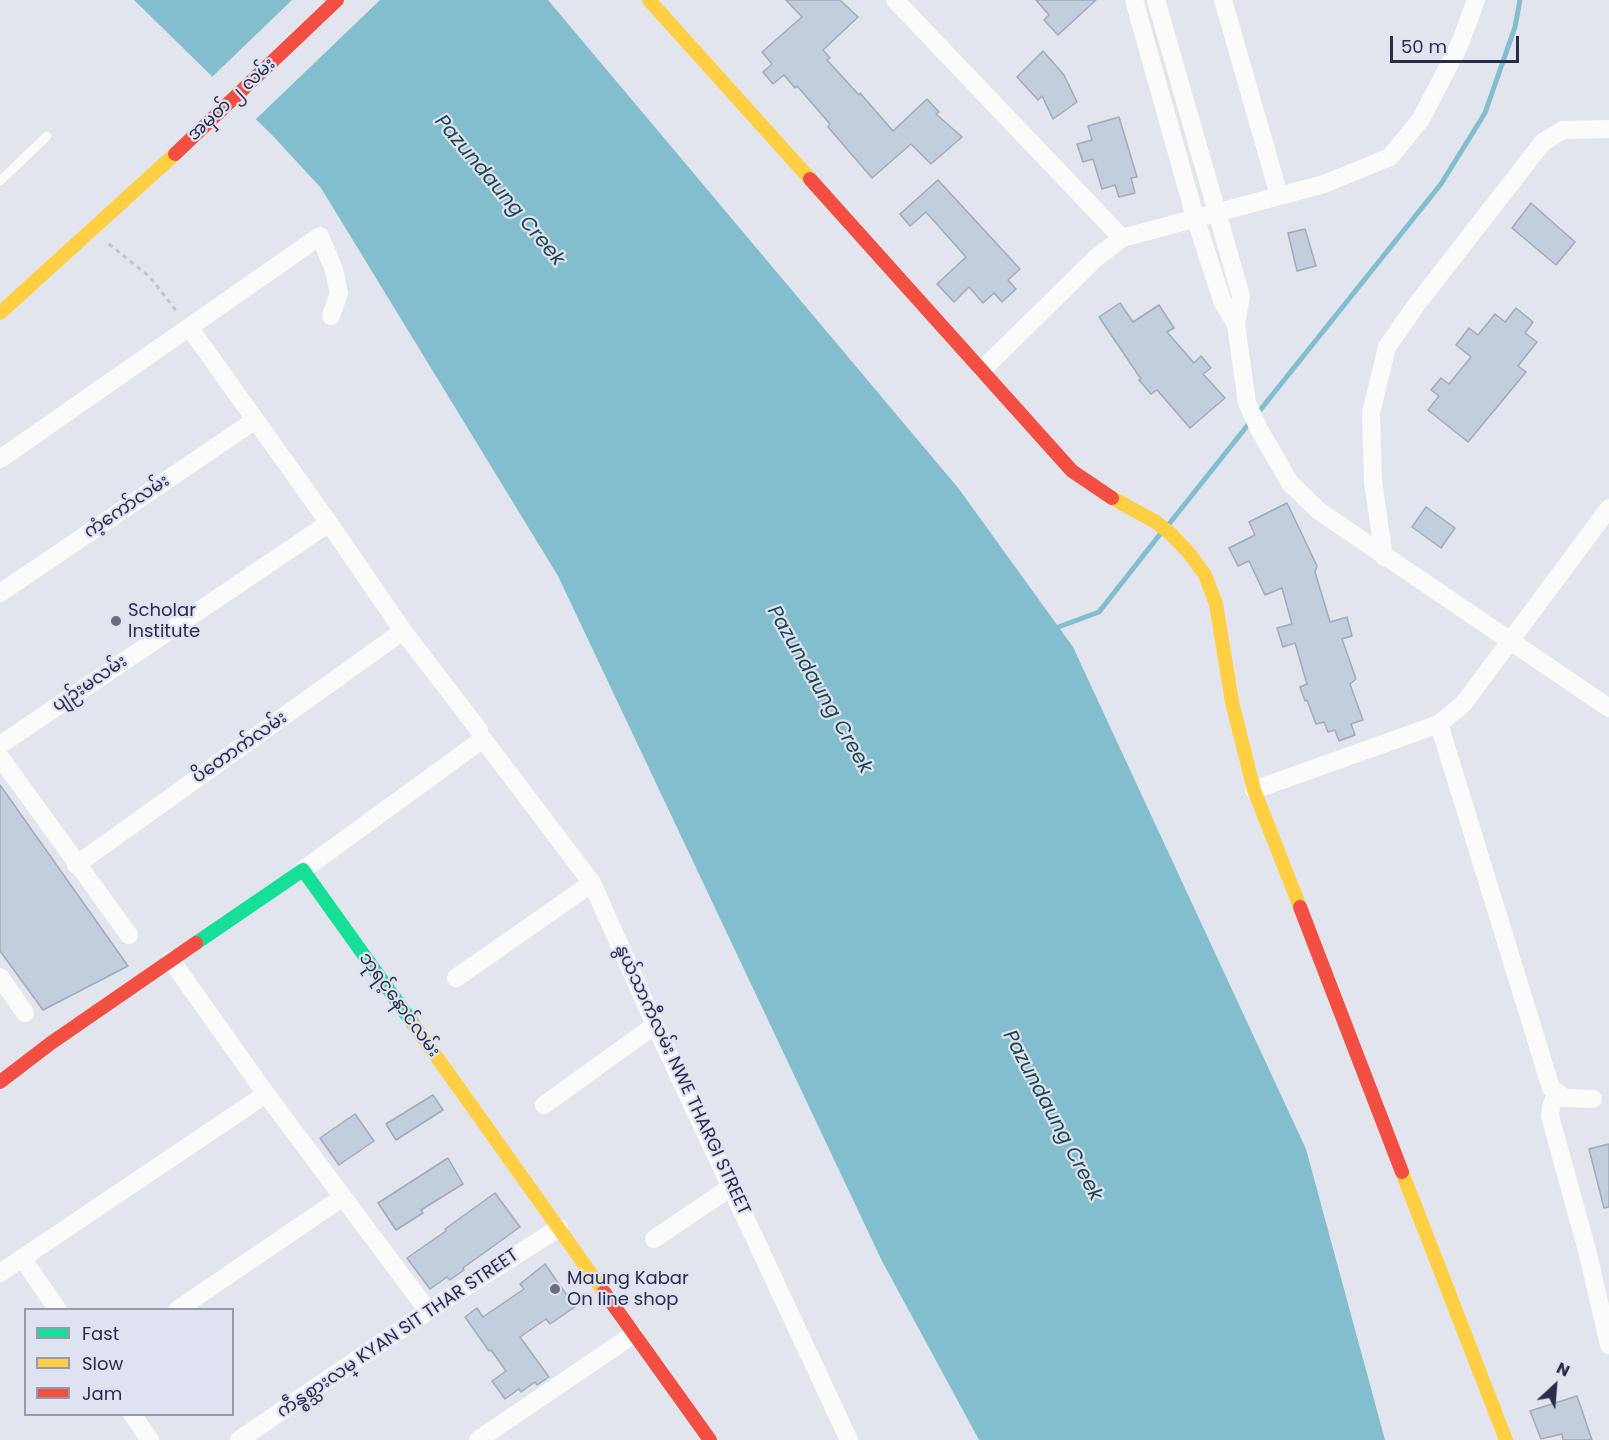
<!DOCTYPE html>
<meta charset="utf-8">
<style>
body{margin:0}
#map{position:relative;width:1609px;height:1440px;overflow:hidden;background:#e2e5ed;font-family:Poppins,sans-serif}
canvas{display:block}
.legend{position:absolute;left:24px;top:1308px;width:210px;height:108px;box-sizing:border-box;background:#dee2f1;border:2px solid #959aaf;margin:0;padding:8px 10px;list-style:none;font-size:18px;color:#282d4b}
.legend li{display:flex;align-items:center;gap:12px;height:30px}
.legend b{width:30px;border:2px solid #959aaf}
.north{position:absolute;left:1525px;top:1356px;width:60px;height:60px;-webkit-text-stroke:4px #dee2f1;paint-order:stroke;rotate:26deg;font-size:16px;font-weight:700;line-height:24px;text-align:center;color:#282d4b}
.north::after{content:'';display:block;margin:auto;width:21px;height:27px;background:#282d4b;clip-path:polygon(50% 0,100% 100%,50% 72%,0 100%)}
.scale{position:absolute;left:1390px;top:36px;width:129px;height:27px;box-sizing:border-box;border:3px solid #282d4b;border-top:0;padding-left:8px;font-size:18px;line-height:21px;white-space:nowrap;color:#282d4b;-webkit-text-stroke:4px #dee2f1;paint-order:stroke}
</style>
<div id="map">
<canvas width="1609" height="1440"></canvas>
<ul class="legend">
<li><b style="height:8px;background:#16e098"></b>Fast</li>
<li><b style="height:8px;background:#ffcf43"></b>Slow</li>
<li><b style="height:8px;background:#f24e42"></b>Jam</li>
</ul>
<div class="north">N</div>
<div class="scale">50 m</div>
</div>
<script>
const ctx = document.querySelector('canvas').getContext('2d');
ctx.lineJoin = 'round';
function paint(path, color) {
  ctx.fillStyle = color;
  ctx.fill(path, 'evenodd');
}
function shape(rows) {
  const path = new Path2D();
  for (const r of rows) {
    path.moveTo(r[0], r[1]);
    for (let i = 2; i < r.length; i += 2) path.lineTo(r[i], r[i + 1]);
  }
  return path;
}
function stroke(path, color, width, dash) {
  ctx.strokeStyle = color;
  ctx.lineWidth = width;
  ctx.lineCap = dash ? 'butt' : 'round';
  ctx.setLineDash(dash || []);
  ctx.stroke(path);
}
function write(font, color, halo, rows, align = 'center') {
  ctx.font = font + ' Poppins,"Noto Sans Myanmar",sans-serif';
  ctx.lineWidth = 4.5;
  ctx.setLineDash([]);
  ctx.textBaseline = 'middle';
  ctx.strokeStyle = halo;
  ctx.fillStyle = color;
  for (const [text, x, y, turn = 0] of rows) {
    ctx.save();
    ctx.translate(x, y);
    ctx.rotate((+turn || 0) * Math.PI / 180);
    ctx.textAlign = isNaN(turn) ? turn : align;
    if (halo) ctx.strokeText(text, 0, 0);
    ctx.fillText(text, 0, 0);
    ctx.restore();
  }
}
paint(shape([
 [134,0,548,0,959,489,1073,647,1306,1149,1385,1440,979,1440,882,1261,558,576,321,188,273,136]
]), '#82bece');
paint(shape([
 [292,0,380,0,254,121,210,79]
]), '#e2e5ed');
stroke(shape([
 [1257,414,1441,184,1485,113,1515,27,1520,0],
 [1169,524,1251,421],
 [1053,629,1099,612,1161,533]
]), '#82bece', 5);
const building = shape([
 [786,0,840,0,858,17,823,50,830,58,827,60,859,95,860,93,893,131,927,99,939,112,936,114,962,137,931,164,911,144,872,178,828,127,830,124,797,86,795,88,784,75,773,84,763,72,772,64,762,52,802,17,786,0],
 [1036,0,1096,0,1058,35,1044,20,1049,15,1036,0],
 [1043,51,1064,75,1077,102,1053,119,1042,96,1038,100,1017,77,1043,51],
 [1119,117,1137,177,1131,178,1135,193,1119,197,1115,185,1102,189,1093,159,1083,162,1077,144,1092,140,1088,126,1119,117],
 [938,180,1020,269,1008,280,1016,289,1002,302,994,293,983,303,969,287,954,302,937,284,966,257,926,212,910,226,900,214,938,180],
 [1531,203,1575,242,1556,265,1512,228,1531,203],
 [1305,229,1316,266,1297,271,1288,233,1305,229],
 [1120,303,1133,322,1159,305,1174,328,1167,332,1194,363,1201,356,1211,368,1203,374,1225,398,1190,428,1157,390,1151,394,1139,380,1141,379,1099,317,1120,303],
 [1516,308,1533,322,1525,333,1537,342,1518,366,1526,372,1468,442,1428,410,1439,396,1431,390,1441,378,1449,384,1471,357,1456,345,1469,328,1478,335,1495,314,1505,322,1516,308],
 [1287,503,1317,566,1315,572,1330,622,1347,617,1352,636,1342,639,1356,679,1350,684,1363,720,1351,724,1355,735,1339,741,1335,730,1328,732,1324,722,1316,724,1307,700,1305,701,1300,687,1307,684,1295,643,1283,647,1277,628,1292,624,1282,588,1265,595,1249,561,1238,566,1229,548,1255,535,1249,522,1287,503],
 [1426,507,1455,528,1441,548,1412,527,1426,507],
 [0,785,128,966,43,1010,0,951,0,785],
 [433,1095,443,1110,396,1140,386,1124,433,1095],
 [355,1114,374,1141,339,1165,320,1138,355,1114],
 [1609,1144,1609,1207,1604,1208,1589,1149,1609,1144],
 [448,1158,463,1184,421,1210,423,1213,396,1230,378,1203,448,1158],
 [495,1193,520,1227,463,1268,464,1270,450,1280,447,1277,430,1289,407,1258,446,1231,445,1229,495,1193],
 [545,1264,575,1307,550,1324,546,1319,520,1337,549,1377,537,1385,535,1382,521,1392,519,1389,505,1399,492,1381,506,1371,491,1350,489,1351,465,1317,477,1308,483,1317,524,1289,520,1284,545,1264],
 [1577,1396,1592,1440,1563,1440,1562,1434,1541,1439,1530,1411,1577,1396]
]);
paint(building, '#c2cddd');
stroke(building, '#a1abba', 1.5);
stroke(shape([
 [109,244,150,277,178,313]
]), '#c3c5cb', 3, [4.5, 4.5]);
stroke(shape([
 [0,181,47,136]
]), '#fbfbfc', 9);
stroke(shape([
 [895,0,1122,238],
 [1134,0,1195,217,1223,303,1236,324],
 [1156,0,1241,296,1236,324,1247,403,1260,431,1290,483,1319,511,1609,708],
 [1223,0,1279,195],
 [189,327,329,523,403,631,479,730],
 [982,370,1096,258,1122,238,1324,184,1390,157,1421,119,1459,46,1476,0],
 [0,459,320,236,334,270,339,293,331,316],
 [1384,557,1373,482,1371,413,1387,347,1417,304,1543,142,1563,130,1609,129],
 [0,593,254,421],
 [1439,724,1551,1088,1565,1098,1593,1099],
 [0,745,329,523],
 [0,757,129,935],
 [1254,790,1439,724,1464,703,1609,508],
 [76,865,403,631],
 [303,870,483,739,592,883,655,1025,849,1440],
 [171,960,266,1094,428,1311],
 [0,977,25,1013],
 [456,978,592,883],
 [1556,1094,1551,1107,1550,1116,1588,1254,1609,1345],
 [544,1105,655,1025],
 [654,1239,731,1187],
 [22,1258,58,1310],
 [0,1273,266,1094],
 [177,1310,343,1197],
 [132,1414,150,1440],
 [239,1440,428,1311,559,1228],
 [478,1440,634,1334]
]), '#fbfbfc', 18);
stroke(shape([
 [196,943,303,870,414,1025]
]), '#16e098', 14);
stroke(shape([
 [649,0,810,179],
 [0,313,175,154],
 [1112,498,1156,522,1172,535,1189,553,1205,575,1216,604,1232,702,1254,790,1300,907],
 [414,1025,604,1292],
 [1402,1172,1506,1440]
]), '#ffcf43', 14);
stroke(shape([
 [175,154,337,0],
 [810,179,1072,471,1112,498],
 [1300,907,1402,1172],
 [0,1082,51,1043,196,943],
 [604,1292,710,1440]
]), '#f24e42', 14);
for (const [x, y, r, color] of [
 [116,621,6,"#696d84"],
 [555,1289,6,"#696d84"]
]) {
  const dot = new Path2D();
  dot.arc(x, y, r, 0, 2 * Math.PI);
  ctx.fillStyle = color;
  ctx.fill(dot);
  stroke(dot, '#dee2f1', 2);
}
write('18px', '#282d4b', '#dee2f1', [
 ["အမှတ် ၂ လမ်း",232,100,-43],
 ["ကံ့ကော်လမ်း",127,507,-34],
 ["ပျဉ်းမလမ်း",90,684,-34],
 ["ပိတောက်လမ်း",240,748,-35],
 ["ဘုရင့်နောင်လမ်း",399,1005,54],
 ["နွယ်သာကီလမ်း NWE THARGI STREET",682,1080,65],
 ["ကဵန္စစ္သားလမ္ KYAN SIT THAR STREET",398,1334,-34]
]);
write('18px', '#282d4b', '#dee2f1', [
 ["Scholar",128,611],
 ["Institute",128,632],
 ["Maung Kabar",567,1279],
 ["On line shop",567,1300]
], 'left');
write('italic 20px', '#1f464f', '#dee2f1', [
 ["Pazundaung Creek",499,191,50],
 ["Pazundaung Creek",819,690,60],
 ["Pazundaung Creek",1052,1116,62]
]);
</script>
